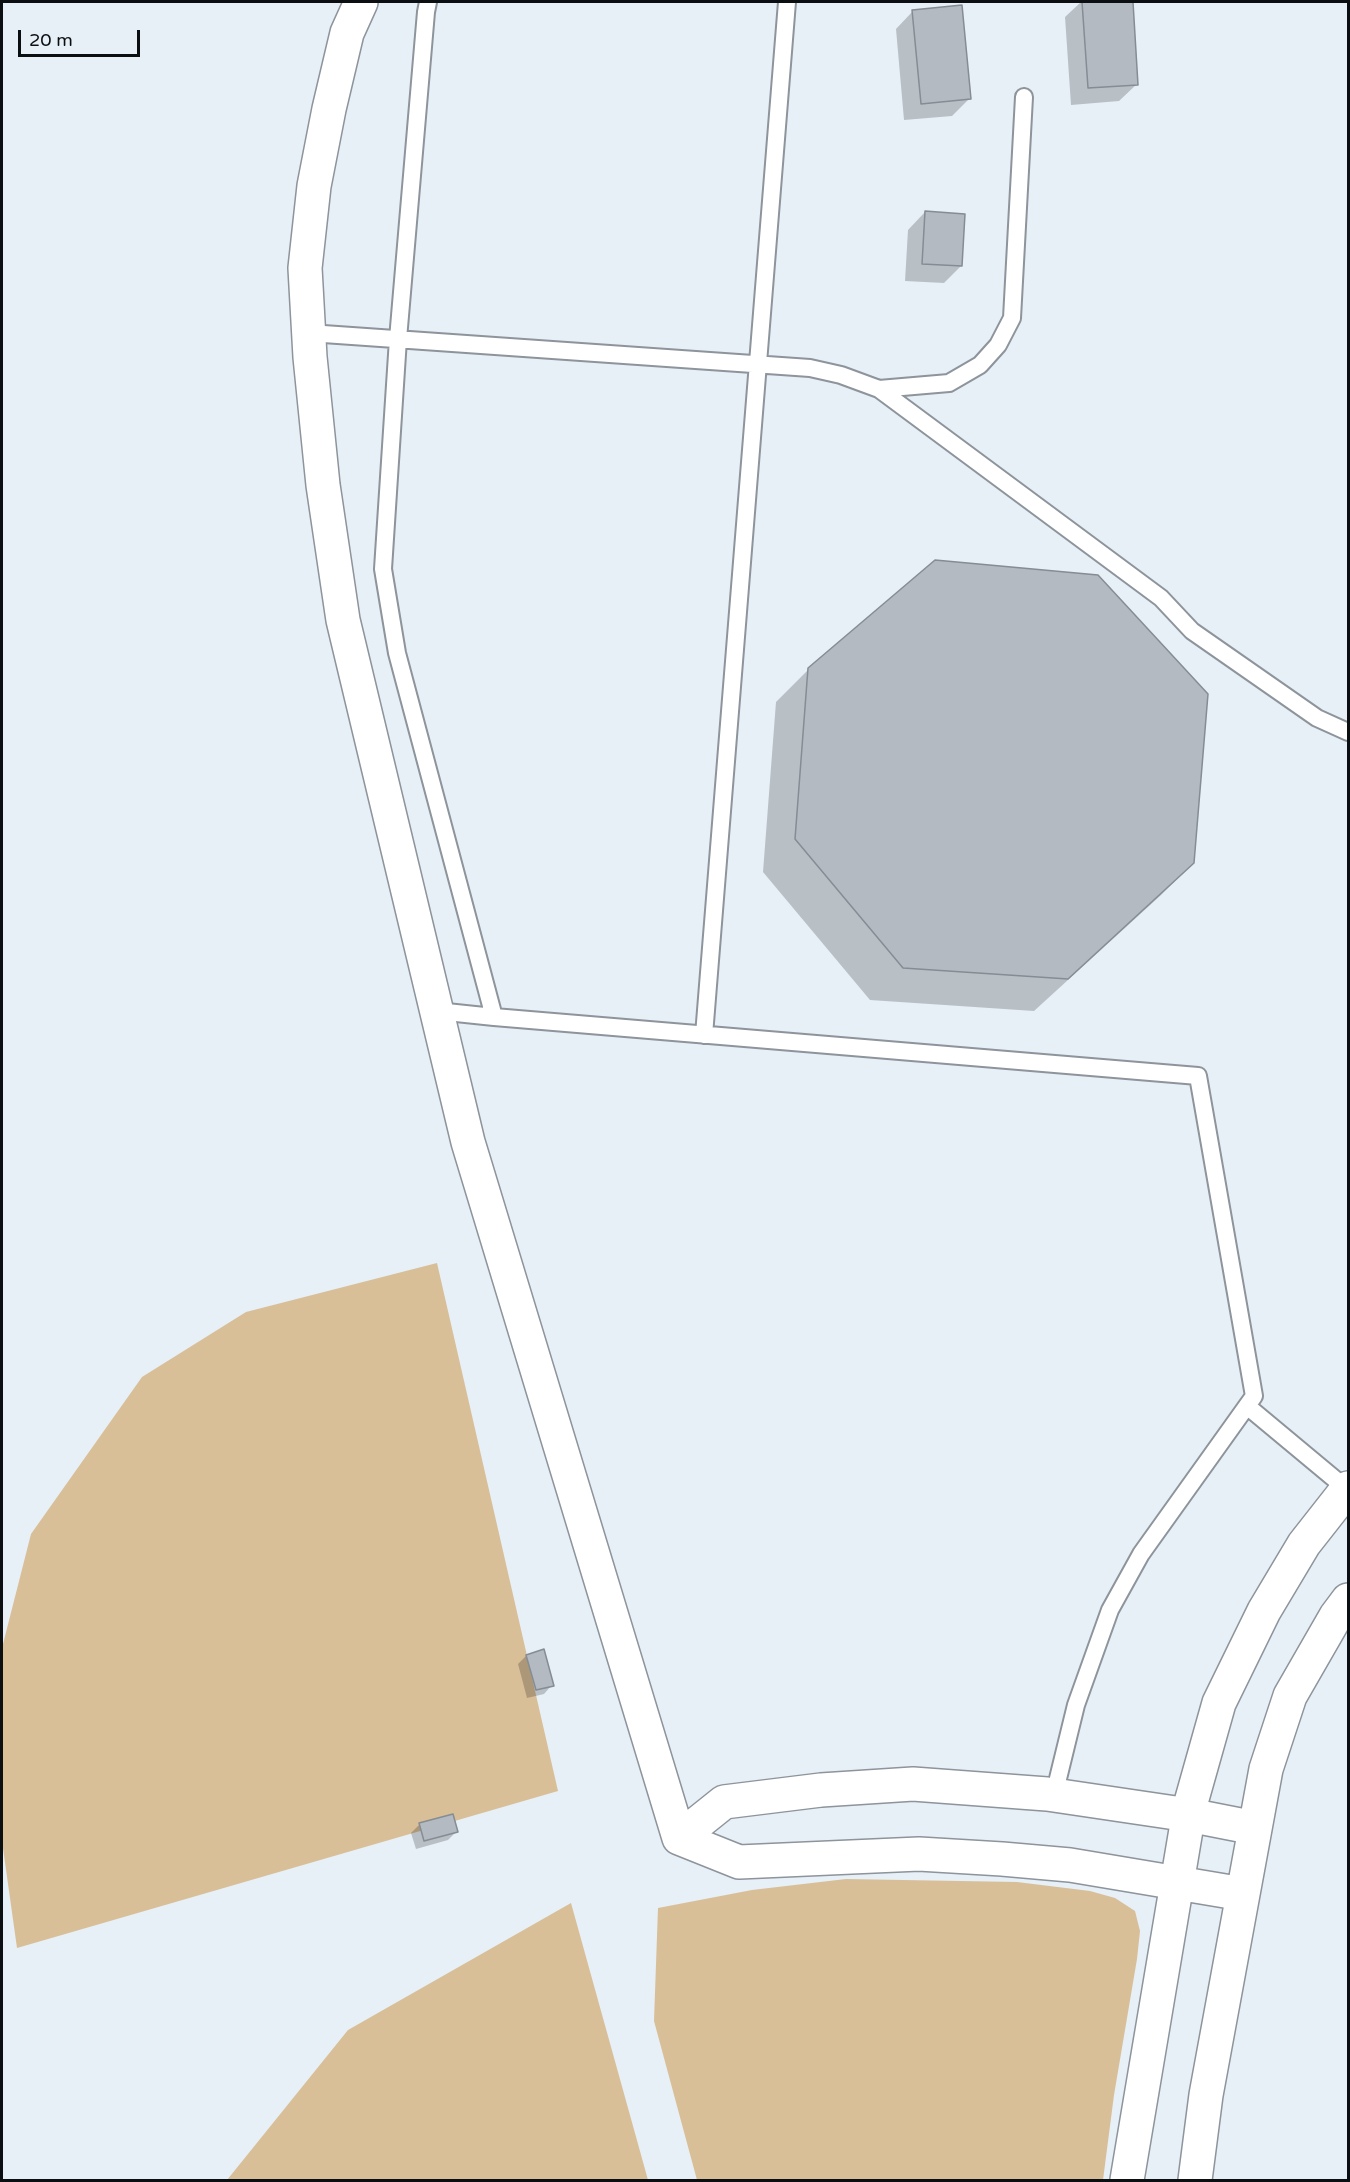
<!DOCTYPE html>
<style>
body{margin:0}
#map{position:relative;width:1350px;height:2182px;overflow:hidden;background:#e7eff7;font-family:"Varela Round",sans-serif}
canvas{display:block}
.frame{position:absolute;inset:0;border:3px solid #0c0f11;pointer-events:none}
.scale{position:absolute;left:18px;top:30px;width:122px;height:27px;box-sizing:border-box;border:3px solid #0c0f11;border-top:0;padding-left:8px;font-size:18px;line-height:21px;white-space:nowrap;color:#0c0f11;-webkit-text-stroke:4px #e7eff7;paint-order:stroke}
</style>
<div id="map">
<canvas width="1350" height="2182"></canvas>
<div class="frame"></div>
<div class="scale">20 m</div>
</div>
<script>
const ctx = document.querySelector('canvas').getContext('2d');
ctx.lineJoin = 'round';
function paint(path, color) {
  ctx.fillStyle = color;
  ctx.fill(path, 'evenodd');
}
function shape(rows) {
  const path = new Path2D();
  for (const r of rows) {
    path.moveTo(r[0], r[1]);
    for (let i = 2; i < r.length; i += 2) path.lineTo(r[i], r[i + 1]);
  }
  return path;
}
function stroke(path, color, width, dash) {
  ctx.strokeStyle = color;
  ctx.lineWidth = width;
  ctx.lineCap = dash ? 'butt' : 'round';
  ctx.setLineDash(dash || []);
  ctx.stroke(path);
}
paint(shape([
 [437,1263,558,1791,17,1948,2,1841,2,1648,31,1534,142,1377,246,1312],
 [846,1879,1017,1882,1090,1891,1115,1898,1135,1911,1140,1931,1137,1959,1114,2095,1103,2180,697,2180,654,2021,658,1908,752,1890],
 [571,1903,648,2180,227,2180,348,2030]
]), '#d8bf97');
paint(shape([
 [1081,2,1131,2,1137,84,1119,101,1071,105,1065,17],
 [913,11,969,99,952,116,904,120,896,29],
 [925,212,961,266,944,283,905,281,908,230],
 [809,669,1193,863,1160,896,1034,1011,870,1000,763,872,776,702],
 [526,1656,552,1685,544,1694,527,1698,518,1664],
 [419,1825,456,1832,448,1840,416,1849,411,1833]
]), '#0003');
const building = shape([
 [1082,2,1133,2,1138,85,1088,88,1082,2],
 [962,5,971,99,921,104,912,10,962,5],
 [925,211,965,214,962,266,922,264,925,211],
 [935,560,1098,575,1208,694,1194,863,1068,979,903,968,795,839,808,668,935,560],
 [544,1649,554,1686,536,1690,526,1655,544,1649],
 [453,1814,458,1832,424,1841,419,1823,453,1814]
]);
paint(building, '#b3bac1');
stroke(building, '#858c93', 1.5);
const service = shape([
 [428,2,426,12,398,339,383,569,397,653,494,1017,1198,1076,1254,1396,1141,1554,1110,1610,1076,1705,1054,1795],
 [309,333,810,368,841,375,879,389,1161,598,1192,631,1317,718,1348,732],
 [879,389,949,383,980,365,998,345,1012,318,1024,97],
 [437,1011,494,1017],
 [704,1035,787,2],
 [1247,1406,1348,1490]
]);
const minor = shape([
 [361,2,347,33,329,109,314,186,305,268,310,357,323,485,343,620,468,1142,679,1838],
 [1243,1894,1070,1865,1002,1859,919,1854,739,1862,679,1838,724,1802,821,1790,913,1784,1047,1794,1189,1815,1255,1828],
 [1127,2180,1190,1806,1219,1703,1264,1611,1304,1544,1348,1488],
 [1195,2180,1206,2095,1266,1769,1290,1696,1336,1616,1348,1600]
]);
stroke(service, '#8d949b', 20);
stroke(minor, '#8d949b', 36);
stroke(service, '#fff', 16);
stroke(minor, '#fff', 33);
</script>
